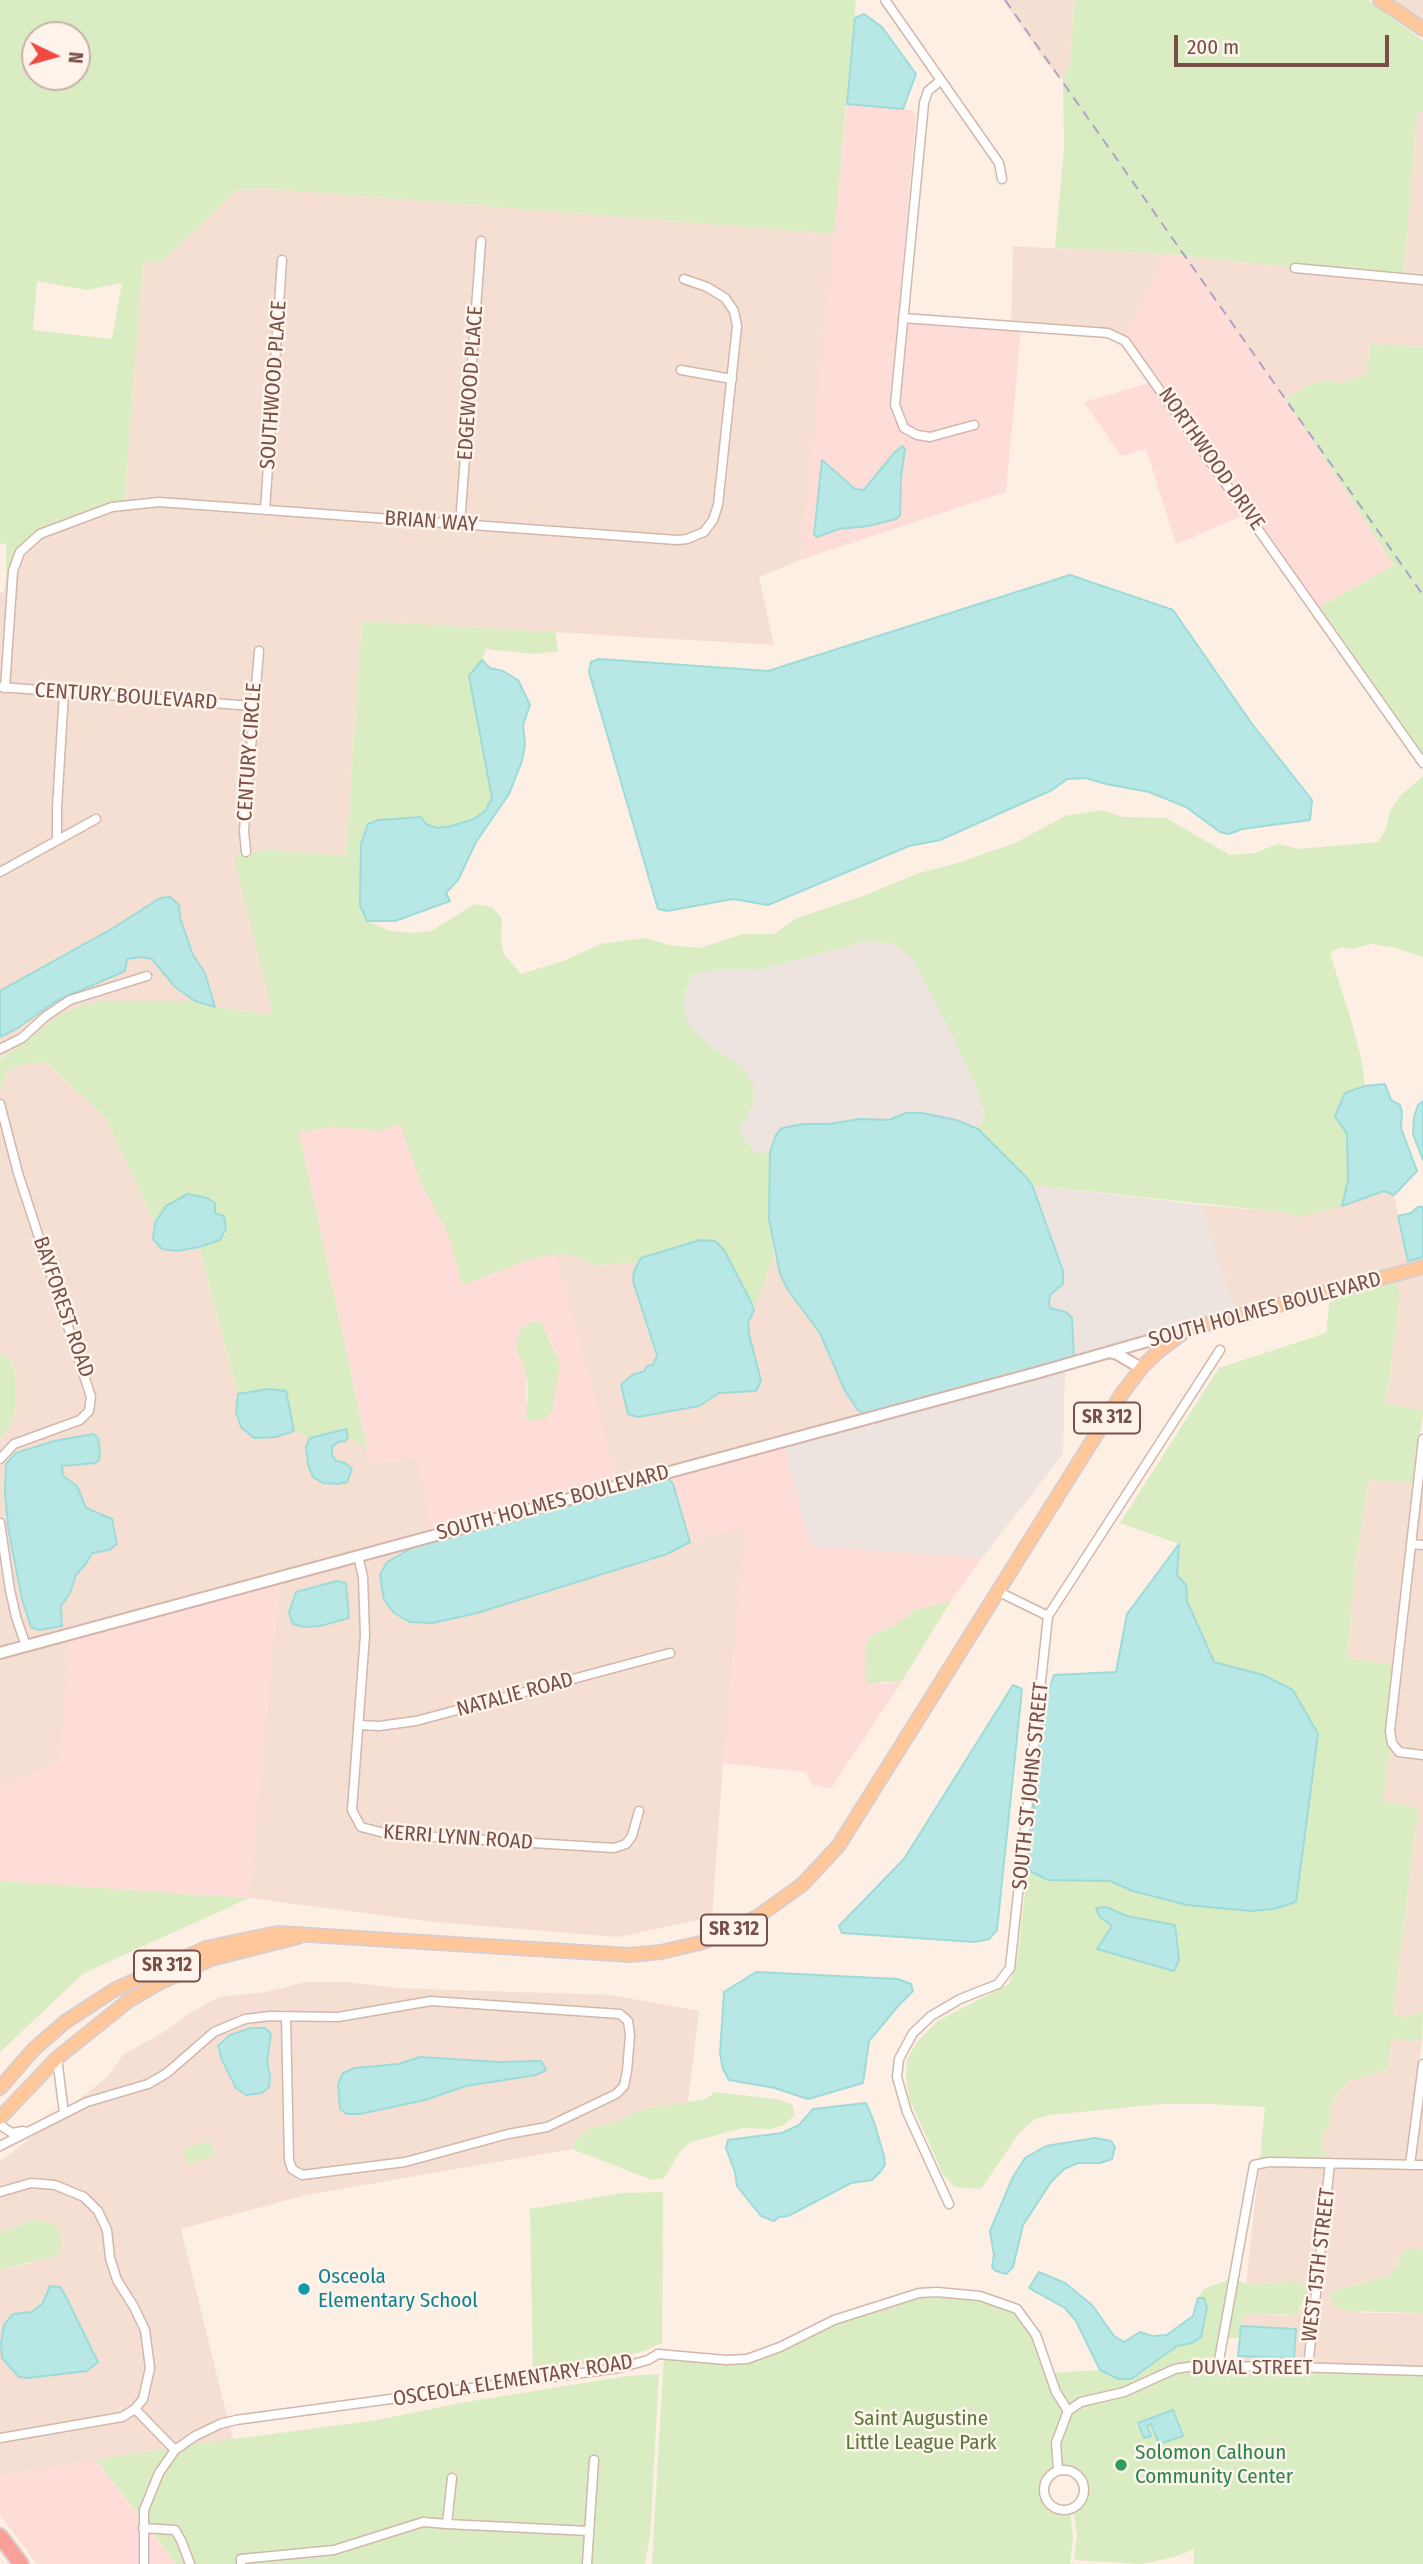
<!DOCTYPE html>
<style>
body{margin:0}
#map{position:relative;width:1423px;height:2564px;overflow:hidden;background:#fdefe4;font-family:"Fira Sans Condensed",sans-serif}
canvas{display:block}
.north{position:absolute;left:21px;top:21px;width:70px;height:70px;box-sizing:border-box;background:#fff4ec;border:2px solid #c9b2aa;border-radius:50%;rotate:95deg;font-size:19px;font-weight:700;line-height:28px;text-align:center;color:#785048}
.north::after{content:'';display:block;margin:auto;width:24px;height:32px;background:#ee4a43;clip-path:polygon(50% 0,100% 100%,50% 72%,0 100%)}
.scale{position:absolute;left:1174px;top:35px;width:215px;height:32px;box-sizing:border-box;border:4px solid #785048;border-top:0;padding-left:9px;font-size:21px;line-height:24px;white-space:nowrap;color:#785048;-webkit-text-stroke:5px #fff4ec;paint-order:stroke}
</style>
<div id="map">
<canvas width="1423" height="2564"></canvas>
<div class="north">N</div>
<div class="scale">200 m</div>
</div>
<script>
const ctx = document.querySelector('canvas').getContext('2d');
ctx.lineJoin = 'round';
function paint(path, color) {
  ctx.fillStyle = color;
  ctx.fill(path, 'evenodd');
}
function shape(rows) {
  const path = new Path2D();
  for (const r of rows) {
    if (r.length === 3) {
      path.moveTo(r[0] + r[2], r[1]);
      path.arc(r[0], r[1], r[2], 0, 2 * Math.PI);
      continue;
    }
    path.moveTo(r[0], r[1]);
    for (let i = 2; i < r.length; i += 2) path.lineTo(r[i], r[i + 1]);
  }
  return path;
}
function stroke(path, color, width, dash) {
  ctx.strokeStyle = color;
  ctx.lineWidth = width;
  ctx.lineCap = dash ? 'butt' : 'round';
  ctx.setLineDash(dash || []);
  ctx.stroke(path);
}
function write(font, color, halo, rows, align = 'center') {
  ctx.font = font + ' "Fira Sans Condensed",sans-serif';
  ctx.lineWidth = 5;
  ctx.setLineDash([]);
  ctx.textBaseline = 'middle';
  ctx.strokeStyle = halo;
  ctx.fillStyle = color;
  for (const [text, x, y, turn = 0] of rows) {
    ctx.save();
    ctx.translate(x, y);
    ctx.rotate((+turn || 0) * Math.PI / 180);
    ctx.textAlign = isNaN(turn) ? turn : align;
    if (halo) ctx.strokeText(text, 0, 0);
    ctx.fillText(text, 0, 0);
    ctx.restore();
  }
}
paint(shape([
 [1003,0,1075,0,1070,67,1063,79,1046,63],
 [1387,0,1423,0,1423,25],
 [1417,112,1423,112,1423,276,1404,274],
 [261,188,834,234,800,560,759,577,774,645,362,621,346,857,267,849,273,1015,215,1007,205,973,193,955,179,917,179,905,160,898,115,927,0,991,0,592,4,592,6,576,27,540,124,505,143,261,163,261,237,190],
 [1013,246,1167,254,1126,337,1108,330,1011,323],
 [1183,256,1291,267,1291,271,1423,283,1423,347,1371,344,1366,374,1341,383,1318,381,1285,398],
 [141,957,152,959,174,986,195,1001,104,1001,41,1031,0,1058,0,1037,16,1029,56,1001,125,971,127,959],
 [46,1062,106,1118,155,1223,153,1239,177,1251,199,1247,238,1394,236,1412,276,1437,294,1431,310,1438,306,1447,308,1465,345,1463,336,1461,332,1455,332,1447,338,1442,346,1441,348,1437,367,1448,371,1465,416,1456,431,1532,0,1649,0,1440,9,1428,15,1411,15,1375,11,1360,0,1354,0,1090,5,1073,19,1065],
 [93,1434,98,1460,95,1463,62,1466,63,1476,77,1486,86,1508,112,1519,116,1533,109,1550,92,1553,87,1562,76,1575,70,1592,61,1606,61,1613,64,1621,26,1616,8,1527,5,1492,6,1464,33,1447],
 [1385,1191,1394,1195,1408,1261,1423,1257,1423,1263,1236,1315,1202,1205,1289,1213,1299,1217],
 [565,1253,596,1265,639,1262,634,1271,657,1355,653,1365,632,1375,621,1385,628,1414,699,1406,719,1393,756,1391,761,1380,752,1350,748,1323,774,1254,780,1274,787,1290,820,1333,845,1391,858,1410,867,1415,618,1482,556,1254],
 [1423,1271,1423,1410,1386,1403,1400,1296,1397,1279],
 [1423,1477,1423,1541,1416,1541],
 [1369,1480,1413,1483,1394,1665,1347,1658,1357,1553],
 [745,1527,723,1763,712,1917,618,1937,434,1922,249,1898,280,1581,421,1543,387,1562,380,1575,384,1600,392,1611,410,1622,432,1623,525,1599,667,1554,690,1542],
 [337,1581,346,1583,348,1618,292,1599,296,1592,306,1588],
 [1415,1548,1423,1548,1423,1752,1401,1749,1396,1742,1394,1731],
 [70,1638,59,1761,0,1786,0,1657],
 [1390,1747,1398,1756,1423,1759,1423,2012,1406,2017,1393,2015,1418,1808,1383,1802],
 [306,1982,348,1982,395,1988,611,1995,699,2011,688,2102,644,2109,610,2124,590,2128,577,2139,572,2149,306,2195,181,2229,233,2440,174,2447,0,2476,0,2270,33,2263,9,2231,0,2233,0,2162,106,2078,124,2054,162,2033,190,2013,219,1997,266,1992],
 [218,2046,270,2046,267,2062,270,2076,236,2088,222,2060],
 [420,2057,498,2062,541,2061,546,2070,536,2075,466,2086,425,2100,360,2114,347,2114,355,2068,399,2064],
 [60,2287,95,2353,66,2374,28,2378,19,2377,1,2343,4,2326,13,2314,33,2312,43,2303,46,2292],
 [1390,2038,1407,2041,1422,2040,1406,2161,1327,2159,1322,2146,1324,2133,1330,2123,1331,2109,1334,2099,1343,2086,1351,2080,1383,2070],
 [1423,2097,1423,2161,1415,2161],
 [1259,2166,1326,2166,1304,2363,1238,2363,1238,2356,1294,2357,1295,2329,1241,2326,1242,2317,1255,2314,1287,2316,1300,2310,1307,2297,1281,2283,1246,2284],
 [1334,2166,1423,2169,1423,2250,1417,2248,1400,2256,1398,2265,1391,2275,1382,2279,1358,2283,1335,2290,1337,2308,1366,2313,1423,2313,1423,2367,1313,2364]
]), '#f5dfd2');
paint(shape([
 [847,104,912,110,916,115,890,405,893,416,902,431,915,438,930,441,979,427,977,420,930,433,918,432,907,426,899,405,907,322,1021,331,1006,492,800,560],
 [899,447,905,449,901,477,900,515,896,519,868,526,839,529,817,537,814,535,823,461,855,489,864,490],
 [1167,254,1183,256,1285,398,1394,565,1319,607,1159,379,1126,337],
 [1152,382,1245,515,1176,544,1146,449,1121,456,1084,402],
 [400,1124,450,1240,462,1285,534,1258,556,1254,618,1482,431,1532,416,1456,371,1465,299,1132,332,1127,380,1131],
 [549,1337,560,1365,557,1382,526,1404,526,1372,516,1349],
 [784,1445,912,1552,982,1558,951,1601,915,1610,895,1625,870,1636,865,1676,881,1684,902,1681,830,1789,812,1784,806,1772,723,1763,745,1527,690,1542,673,1484,666,1476],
 [280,1581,249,1898,0,1881,0,1786,59,1761,70,1638],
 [96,2460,159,2543,176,2564,37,2564,0,2515,0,2476]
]), '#fedcd7');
paint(shape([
 [862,942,894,943,913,958,955,1040,980,1096,985,1115,978,1129,956,1120,922,1113,906,1113,889,1120,860,1119,829,1124,803,1124,782,1128,776,1135,770,1152,756,1153,738,1130,753,1106,741,1066,711,1047,692,1028,684,1012,684,997,691,975,718,969,759,970],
 [1032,1185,1202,1205,1236,1315,1074,1359,1065,1312,1050,1309,1050,1295,1063,1284,1063,1271],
 [1065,1369,1063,1454,982,1558,810,1546,784,1445]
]), '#ede3df');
paint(shape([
 [0,0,856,0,834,234,261,188,237,190,163,261,143,262,124,505,27,540,6,576,6,544,0,543],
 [35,35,77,35,77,77,35,77],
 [37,281,87,290,122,283,112,339,33,330],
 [1075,0,1368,0,1423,41,1423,112,1417,112,1404,274,1292,264,1291,267,1167,254,1055,248,1064,148,1063,79,1070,67],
 [1371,344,1423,347,1423,756,1319,607,1394,565,1285,398,1318,381,1341,383,1366,374],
 [362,621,555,632,558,651,535,654,486,649,482,660,469,676,492,798,485,811,474,819,451,826,437,828,426,824,360,905,367,921,390,931,415,933,431,931,475,904,492,907,502,918,501,941,504,954,521,974,566,960,600,944,645,938,669,945,700,948,743,934,774,934,797,918,863,896,919,873,958,863,1015,843,1065,816,1102,810,1123,817,1166,818,1230,855,1255,853,1278,844,1299,849,1378,842,1386,829,1390,811,1400,796,1423,776,1423,957,1396,948,1371,944,1352,949,1340,947,1330,953,1351,1020,1361,1058,1365,1086,1345,1093,1336,1116,1347,1133,1348,1180,1342,1206,1299,1217,1289,1213,1032,1185,978,1129,985,1115,980,1096,955,1040,913,959,894,943,862,942,759,970,718,969,691,975,684,997,684,1012,692,1028,711,1047,741,1066,753,1084,753,1106,738,1130,756,1153,770,1152,769,1219,774,1254,754,1310,751,1302,700,1240,641,1258,639,1262,596,1265,565,1253,534,1258,462,1285,450,1240,441,1220,422,1185,400,1124,380,1131,332,1127,299,1132,367,1448,348,1437,345,1429,310,1438,294,1431,285,1391,246,1392,238,1394,199,1247,220,1240,166,1206,155,1223,106,1118,46,1062,19,1065,6,1073,0,1090,0,1059,32,1037,54,1018,85,1004,104,1001,195,1001,215,1007,273,1015,234,857,267,849,346,856],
 [1397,1279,1400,1296,1386,1403,1423,1410,1423,1413,1413,1483,1369,1480,1357,1553,1347,1658,1394,1665,1386,1731,1390,1747,1383,1801,1418,1808,1393,2015,1406,2017,1423,2012,1422,2040,1407,2041,1391,2038,1387,2068,1368,2076,1351,2080,1343,2086,1334,2099,1331,2109,1330,2123,1324,2133,1322,2146,1327,2159,1260,2159,1265,2107,1208,2104,1161,2104,1050,2115,1035,2119,1020,2132,981,2189,955,2187,944,2176,910,2100,906,2079,907,2059,918,2041,938,2021,1009,1984,1017,1960,1028,1870,1048,1880,1110,1881,1133,1891,1187,1905,1251,1911,1263,1675,1214,1662,1187,1601,1186,1585,1177,1575,1179,1544,1120,1523,1219,1368,1326,1333,1330,1297],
 [1106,1907,1127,1916,1174,1925,1179,1960,1174,1970,1098,1949,1112,1926,1099,1916,1097,1909],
 [530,1322,541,1322,560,1365,552,1411,547,1418,530,1421,526,1417,528,1393,526,1372,516,1349,520,1330],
 [0,1354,11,1360,15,1375,15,1411,9,1428,0,1440],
 [951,1601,902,1681,867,1683,865,1676,866,1646,870,1636,895,1625,915,1610],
 [0,1881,203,1895,249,1898,84,1973,0,2052],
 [715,2092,775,2099,792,2104,795,2115,784,2125,771,2129,742,2128,691,2142,681,2150,664,2178,652,2180,572,2149,577,2139,590,2128,610,2124,644,2109,705,2099],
 [210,2141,214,2156,188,2164,183,2149],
 [663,2192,662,2343,641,2352,604,2362,533,2370,530,2209,623,2193],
 [36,2219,58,2226,62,2243,57,2255,0,2270,0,2233],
 [1417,2248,1423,2250,1423,2313,1351,2311,1337,2308,1333,2304,1331,2294,1335,2290,1391,2275,1398,2266,1400,2256,1407,2250],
 [1228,2280,1214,2363,1174,2365,1122,2388,1080,2398,1068,2406,1054,2373,1100,2370,1119,2379,1143,2372,1153,2362,1177,2346,1192,2343,1204,2298,1198,2298,1205,2288],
 [1237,2280,1246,2284,1261,2284,1297,2281,1307,2285,1308,2292,1296,2315,1255,2314,1242,2317,1240,2337,1227,2339],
 [919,2293,980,2296,1024,2316,1068,2411,1061,2426,1058,2470,1048,2478,1043,2490,1044,2496,1051,2506,1057,2509,1070,2510,1073,2537,1070,2563,1078,2564,652,2564,664,2354,747,2359,834,2320],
 [1194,2370,1423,2375,1423,2564,1194,2564,1194,2549,1174,2557,1142,2564,1074,2560,1077,2537,1074,2512,1085,2502,1088,2488,1080,2472,1073,2468,1061,2466,1060,2444,1071,2414,1083,2405,1125,2395,1176,2372],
 [659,2374,650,2535,645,2564,176,2564,96,2460,174,2447,378,2420,460,2403,627,2376]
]), '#daecc2');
const water = shape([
 [864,14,882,27,916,74,903,109,847,104,855,18,864,14],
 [902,446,905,449,901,477,900,515,896,519,868,526,839,529,817,537,814,535,822,460,855,489,864,490,894,453,902,446],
 [1070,575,1173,610,1252,724,1312,800,1310,820,1242,829,1229,834,1220,832,1186,807,1149,792,1106,784,1086,778,1067,779,1052,790,940,840,909,846,768,905,733,899,667,911,658,909,589,672,591,662,599,659,768,671,1070,575],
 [482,660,490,668,503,671,518,680,530,705,523,725,525,744,522,761,509,794,476,842,458,880,446,893,450,901,395,921,367,921,360,905,361,844,368,824,379,820,421,817,426,824,437,828,451,826,474,819,485,811,492,798,469,676,482,660],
 [170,897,179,905,180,918,193,955,205,973,215,1007,195,1001,174,986,152,959,141,957,127,959,125,971,56,1001,16,1029,0,1037,0,991,115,927,160,898,170,897],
 [1385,1084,1391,1100,1400,1105,1402,1112,1401,1128,1417,1171,1394,1195,1384,1191,1342,1206,1348,1180,1347,1134,1335,1116,1345,1093,1365,1086,1385,1084],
 [1423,1101,1423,1160,1413,1134,1414,1117,1418,1105,1423,1101],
 [906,1113,922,1113,956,1120,978,1129,1027,1178,1032,1185,1063,1271,1063,1284,1050,1295,1049,1303,1050,1308,1066,1312,1072,1318,1074,1359,867,1415,858,1410,845,1391,820,1333,788,1290,780,1274,769,1219,770,1152,776,1135,782,1128,803,1124,829,1124,860,1119,889,1120,906,1113],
 [188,1194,207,1198,215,1203,215,1213,224,1216,226,1228,220,1240,199,1247,177,1251,162,1249,153,1239,155,1223,166,1206,188,1194],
 [1418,1207,1423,1207,1423,1257,1408,1261,1398,1216,1411,1213,1418,1207],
 [700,1240,715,1241,724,1250,751,1302,754,1310,748,1323,749,1334,761,1381,756,1391,719,1393,699,1406,638,1417,628,1414,621,1385,632,1375,644,1371,647,1366,653,1365,657,1355,633,1281,634,1271,641,1258,700,1240],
 [268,1389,286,1391,294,1431,276,1437,254,1438,241,1427,236,1412,238,1394,268,1389],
 [346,1429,348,1437,346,1441,338,1442,332,1447,332,1455,336,1461,345,1463,352,1469,347,1482,338,1484,323,1483,313,1477,308,1465,306,1447,310,1438,346,1429],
 [93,1434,98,1438,100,1453,99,1460,95,1463,62,1466,63,1476,77,1486,86,1508,112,1519,117,1544,109,1550,92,1553,87,1562,76,1575,70,1593,61,1606,62,1626,39,1630,31,1627,22,1599,8,1527,5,1492,6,1464,16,1453,54,1441,93,1434],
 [666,1476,673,1484,690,1542,667,1554,477,1613,432,1623,410,1622,394,1613,384,1600,380,1575,387,1562,421,1543,666,1476],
 [1179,1544,1177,1575,1186,1585,1187,1601,1214,1662,1263,1675,1293,1690,1318,1734,1296,1902,1273,1909,1251,1911,1187,1905,1133,1891,1110,1881,1048,1880,1028,1870,1043,1708,1054,1675,1116,1672,1127,1614,1179,1544],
 [337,1581,346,1583,349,1618,320,1626,304,1627,293,1624,289,1613,296,1592,337,1581],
 [1013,1685,1022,1689,997,1930,989,1939,975,1942,842,1933,839,1926,904,1859,1013,1685],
 [1106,1907,1127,1916,1175,1925,1179,1960,1174,1971,1097,1949,1112,1926,1099,1916,1096,1908,1106,1907],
 [756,1972,898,1979,911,1984,913,1991,898,2006,869,2041,863,2083,808,2099,775,2088,729,2080,723,2069,720,2054,724,1992,756,1972],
 [251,2028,265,2028,271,2034,267,2062,270,2076,269,2087,262,2093,246,2095,236,2088,222,2060,218,2046,230,2035,251,2028],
 [420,2057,498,2062,541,2061,546,2070,536,2075,466,2086,425,2100,360,2114,347,2114,340,2109,338,2084,343,2073,355,2068,399,2064,420,2057],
 [866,2103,874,2122,884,2156,885,2164,881,2171,872,2180,851,2183,788,2216,779,2217,774,2221,761,2216,737,2186,735,2172,726,2148,728,2140,782,2133,799,2125,813,2109,866,2103],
 [1095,2138,1111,2141,1115,2147,1112,2159,1100,2163,1078,2163,1064,2169,1051,2182,1023,2225,1013,2267,1006,2274,996,2271,992,2267,994,2255,990,2231,1013,2177,1025,2158,1046,2146,1095,2138],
 [1039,2272,1065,2283,1092,2305,1114,2336,1124,2342,1140,2332,1152,2336,1167,2335,1193,2316,1198,2298,1204,2298,1207,2308,1201,2337,1192,2343,1177,2346,1131,2379,1119,2379,1100,2370,1076,2321,1065,2308,1029,2288,1039,2272],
 [50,2286,60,2287,65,2295,98,2362,87,2371,28,2378,19,2377,2,2358,1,2343,4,2325,13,2314,32,2312,43,2303,50,2286],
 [1241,2326,1296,2329,1294,2358,1238,2356,1241,2326],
 [1173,2410,1183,2436,1159,2444,1151,2424,1147,2426,1151,2436,1144,2438,1138,2423,1173,2410]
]);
paint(water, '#b7e8e6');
stroke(water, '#9ddbd9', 2);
const street = shape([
 [885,0,999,163,1002,179],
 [941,80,928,91,924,103,895,405,904,428,917,435,930,437,974,425],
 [1295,268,1423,280],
 [903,318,1108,333,1125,341,1423,763],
 [681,370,732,379],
 [265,510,282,260],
 [460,524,481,241],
 [0,687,253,706],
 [5,688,13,571,20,552,40,534,112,507,159,502,677,540,687,539,704,532,713,520,718,505,737,326,734,311,725,298,707,287,684,279],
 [57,840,57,808,64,692],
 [246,852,244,831,259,651],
 [0,872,96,819],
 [0,1049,22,1038,46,1016,70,1000,147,976],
 [0,1104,18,1173,91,1397,89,1411,80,1420,14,1444,0,1459],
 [1423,1439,1390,1731,1392,1743,1399,1752,1423,1755],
 [0,1523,10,1590,16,1617,26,1646],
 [1411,1544,1423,1545],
 [358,1556,363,1577,365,1635,352,1810,361,1827,388,1834,614,1848,626,1844,632,1836,639,1811],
 [999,1592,1048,1616],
 [358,1725,379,1726,416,1721,670,1653],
 [57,2058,64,2113],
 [0,2125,12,2133,23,2131],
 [0,2146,87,2102,148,2084,167,2073,214,2032,245,2019,270,2016,338,2017,431,2001,620,2014,628,2021,630,2035,627,2071,624,2086,616,2094,547,2127,508,2134,405,2162,302,2175,292,2169,289,2160,286,2017],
 [1410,2165,1423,2064],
 [0,2192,31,2183,55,2185,84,2197,98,2211,107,2230,110,2258,117,2280,134,2307,145,2330,150,2368,143,2399,135,2409,122,2417,0,2438],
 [949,2204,907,2112,897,2077,899,2059,913,2033,931,2016,960,1999,998,1984,1010,1968,1048,1616,1220,1350],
 [1218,2366,1254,2165,1269,2162,1423,2165],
 [1308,2367,1330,2163],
 [135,2409,175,2450],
 [1064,2490,20],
 [1058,2470,1056,2443,1068,2411,1081,2402,1124,2392,1175,2369,1194,2366,1294,2367,1423,2371],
 [452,2478,447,2524,589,2531],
 [143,2528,175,2530,181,2540,190,2564],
 [144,2564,144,2510,159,2473,175,2450,195,2436,220,2424,236,2420,619,2368,648,2360,658,2354,726,2360,747,2359,780,2347,834,2320,919,2293,937,2292,980,2296,1017,2309,1036,2335,1056,2392,1068,2411],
 [241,2564,241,2559,334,2550,423,2522,447,2524],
 [587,2564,594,2460]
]);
const secondary = shape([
 [1109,1352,1117,1354,1141,1368],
 [0,1653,1036,1373,1183,1331]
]);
const primary = shape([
 [1380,0,1423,29],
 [0,2088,34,2049,65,2022,114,1990,206,1948,243,1940,278,1933,630,1955,661,1952,700,1943,727,1933,760,1915,803,1884,839,1845,1121,1395,1143,1366,1160,1350,1188,1329,1423,1267],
 [0,2118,57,2058,128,2001,159,1983,211,1959,298,1937]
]);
const highway = shape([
 [0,2536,21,2564]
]);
stroke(street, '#d2b7ac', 11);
stroke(secondary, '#d5b5aa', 14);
stroke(primary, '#d9cecc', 16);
stroke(highway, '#d9cecc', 18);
stroke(street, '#fff', 8);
stroke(secondary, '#fff', 10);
stroke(primary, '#ffc79a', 12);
stroke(highway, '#fba098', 14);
stroke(shape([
 [1005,0,1423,595]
]), '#afa2c8', 2, [10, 7]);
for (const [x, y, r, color] of [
 [304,2289,7,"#0f9aa8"],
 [1121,2465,7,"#2e9e5b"]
]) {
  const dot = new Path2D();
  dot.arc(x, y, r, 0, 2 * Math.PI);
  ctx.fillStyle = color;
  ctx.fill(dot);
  stroke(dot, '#fff4ec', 2.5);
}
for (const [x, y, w] of [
 [1107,1418,66],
 [734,1930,66],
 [167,1966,66]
]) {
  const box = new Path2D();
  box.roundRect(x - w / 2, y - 15.5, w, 31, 5);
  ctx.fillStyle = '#fff4ec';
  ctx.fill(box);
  stroke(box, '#785048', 2);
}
write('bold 19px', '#785048', null, [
 ["SR 312",1107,1418],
 ["SR 312",734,1930],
 ["SR 312",167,1966]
]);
write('21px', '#785048', '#fff4ec', [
 ["EDGEWOOD PLACE",471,383,-86],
 ["SOUTHWOOD PLACE",274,385,-86],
 ["NORTHWOOD DRIVE",1211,459,55],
 ["BRIAN WAY",431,522,4],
 ["CENTURY BOULEVARD",126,697,4],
 ["CENTURY CIRCLE",250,752,-86],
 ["BAYFOREST ROAD",63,1307,71],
 ["SOUTH HOLMES BOULEVARD",1265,1310,-15],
 ["SOUTH HOLMES BOULEVARD",553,1503,-15],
 ["NATALIE ROAD",515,1695,-15],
 ["SOUTH ST JOHNS STREET",1031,1786,-84],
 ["KERRI LYNN ROAD",458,1838,4],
 ["WEST 15TH STREET",1319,2265,-83],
 ["DUVAL STREET",1252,2368],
 ["OSCEOLA ELEMENTARY ROAD",513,2381,-9]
]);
write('21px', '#0d838f', '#fff4ec', [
 ["Osceola",318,2277],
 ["Elementary School",318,2301]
], 'left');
write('21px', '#59783c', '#fff4ec', [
 ["Saint Augustine",921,2419],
 ["Little League Park",921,2443]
]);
write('21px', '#27864d', '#fff4ec', [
 ["Solomon Calhoun",1135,2453],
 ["Community Center",1135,2477]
], 'left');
</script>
